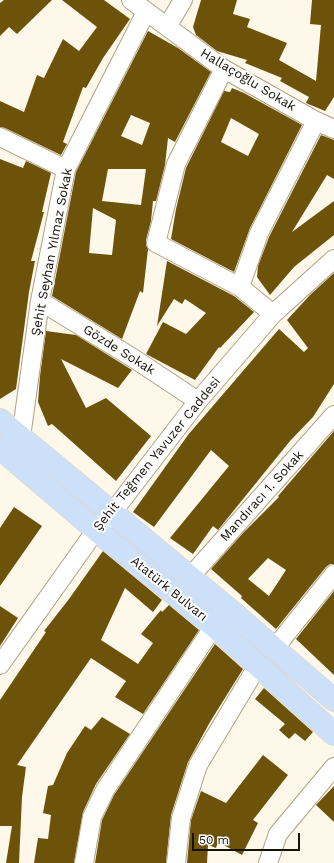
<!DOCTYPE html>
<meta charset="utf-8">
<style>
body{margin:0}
#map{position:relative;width:334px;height:863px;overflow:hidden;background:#fef8eb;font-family:"Work Sans",sans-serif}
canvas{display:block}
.scale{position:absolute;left:192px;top:833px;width:108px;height:18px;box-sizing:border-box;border:2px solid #171106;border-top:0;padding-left:5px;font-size:12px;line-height:14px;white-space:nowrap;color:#171106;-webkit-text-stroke:3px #fff;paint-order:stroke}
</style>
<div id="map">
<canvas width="334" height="863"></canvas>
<div class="scale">50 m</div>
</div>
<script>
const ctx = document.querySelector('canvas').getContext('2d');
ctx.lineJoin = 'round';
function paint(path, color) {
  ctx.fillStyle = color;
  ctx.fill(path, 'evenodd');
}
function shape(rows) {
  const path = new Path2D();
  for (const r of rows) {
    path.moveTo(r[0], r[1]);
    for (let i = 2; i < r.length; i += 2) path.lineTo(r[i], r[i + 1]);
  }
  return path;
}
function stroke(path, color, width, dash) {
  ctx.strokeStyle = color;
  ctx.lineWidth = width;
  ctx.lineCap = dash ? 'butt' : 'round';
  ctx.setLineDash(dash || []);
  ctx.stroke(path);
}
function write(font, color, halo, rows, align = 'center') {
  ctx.font = font + ' "Work Sans",sans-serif';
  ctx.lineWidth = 4;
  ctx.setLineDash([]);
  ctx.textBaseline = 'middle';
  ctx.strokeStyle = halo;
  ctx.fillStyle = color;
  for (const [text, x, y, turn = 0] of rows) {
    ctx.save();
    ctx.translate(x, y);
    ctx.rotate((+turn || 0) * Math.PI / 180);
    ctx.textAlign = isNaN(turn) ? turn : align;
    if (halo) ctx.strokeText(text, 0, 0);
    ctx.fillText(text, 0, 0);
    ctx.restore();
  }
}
paint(shape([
 [4,0,52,0,17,34,9,27,0,36,0,3],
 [62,0,104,0,130,19,103,58,86,88,83,87,63,142,67,144,61,155,5,128,0,127,0,101,24,112,37,75,44,78,63,39,79,51,97,27],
 [201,0,237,0,233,14,250,19,247,27,287,43,279,60,316,81,321,25,310,24,312,0,334,0,334,97,325,111,306,103,309,97,280,81,282,78,245,63,247,60,217,51,196,35,193,27],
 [148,31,178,48,211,72,175,142,168,138,165,165,156,201,153,201,151,221,146,240,146,245,148,249,143,293,140,291,122,339,52,296,76,172],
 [131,115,150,123,142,145,121,136],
 [108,169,146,169,141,205,102,201],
 [93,208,116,220,112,255,89,253],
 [232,88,244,93,302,125,250,228,234,272,171,239,176,209,186,168,224,91,230,92],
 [231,118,259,134,248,156,221,142],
 [321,135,334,140,334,179,327,175,292,232,334,201,334,235,294,267,270,295,257,277,258,266,269,237],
 [0,159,23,168,26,161,51,173,42,212,44,212,31,261,35,261,29,292,16,389,0,399],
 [167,261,234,296,254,312,220,348,219,347,195,380,146,354,163,322,186,334,206,313,185,299,182,304,174,299,157,326],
 [334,273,334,384,313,417,290,441,218,530,213,526,193,554,170,538,229,466,211,450,154,527,133,512,188,435,279,329,304,352,308,348,287,320,310,295],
 [46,331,76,335,132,370,118,388,61,359,86,408,106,398,151,436,116,481,52,424,48,426,38,402,40,376],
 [334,431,334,564,330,564,326,567,276,629,241,598,242,596,211,569,243,533,279,497,278,496],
 [268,558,286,570,269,596,248,579],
 [14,507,42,526,0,586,0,528],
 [103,551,162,600,153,612,125,588,101,640,138,664,153,643,141,634,161,610,162,612,169,605,199,630,143,714,115,697,126,681,91,658,17,765,26,767,22,797,19,863,6,863,12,826,0,826,0,700,46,632,44,631,69,599],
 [334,591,334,675,296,639],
 [0,606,18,618,0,646],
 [215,644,243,669,210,722,188,762,171,815,166,863,95,863,102,820,114,795],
 [264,688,313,732,305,741,295,733,289,739,279,730,285,724,255,699],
 [102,717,130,734,96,784,83,812,74,863,34,863,38,838,48,839,51,815,43,813,48,786,53,785,67,753,85,726,91,730],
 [263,755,288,775,253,820,258,823,242,855,218,842,216,848,208,845,207,863,187,863,191,820,201,791,226,803],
 [334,786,334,822,316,805]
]), '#6d530a');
const minor = shape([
 [131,0,224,69,316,121,334,129],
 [167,27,183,0],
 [224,69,176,164,156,243,240,287,273,314],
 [0,137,66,169],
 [240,287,259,233,316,121],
 [40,301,133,358,198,401],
 [21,437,40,301,66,169,146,12],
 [190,577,334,415],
 [274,649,334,574],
 [0,665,96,530,112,513,198,401,273,314,334,259],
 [84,863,92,817,105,790,214,626],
 [176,863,181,818,198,765,258,665],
 [268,863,278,834,334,767]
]);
const major = shape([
 [0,420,226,607,334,700],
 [0,448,96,530,214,626,334,734]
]);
stroke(minor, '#b0a282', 20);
stroke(major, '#dad9d7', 24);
stroke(minor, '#fff', 18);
stroke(major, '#cde0fa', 22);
write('13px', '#171106', '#fff', [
 ["Hallaçoğlu Sokak",248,80,31],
 ["Şehit Seyhan Yılmaz Sokak",52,252,-79],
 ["Gözde Sokak",119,350,32],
 ["Şehit Teğmen Yavuzer Caddesi",157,454,-51],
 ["Mandıracı 1. Sokak",262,496,-48],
 ["Atatürk Bulvarı",169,589,39]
]);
</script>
